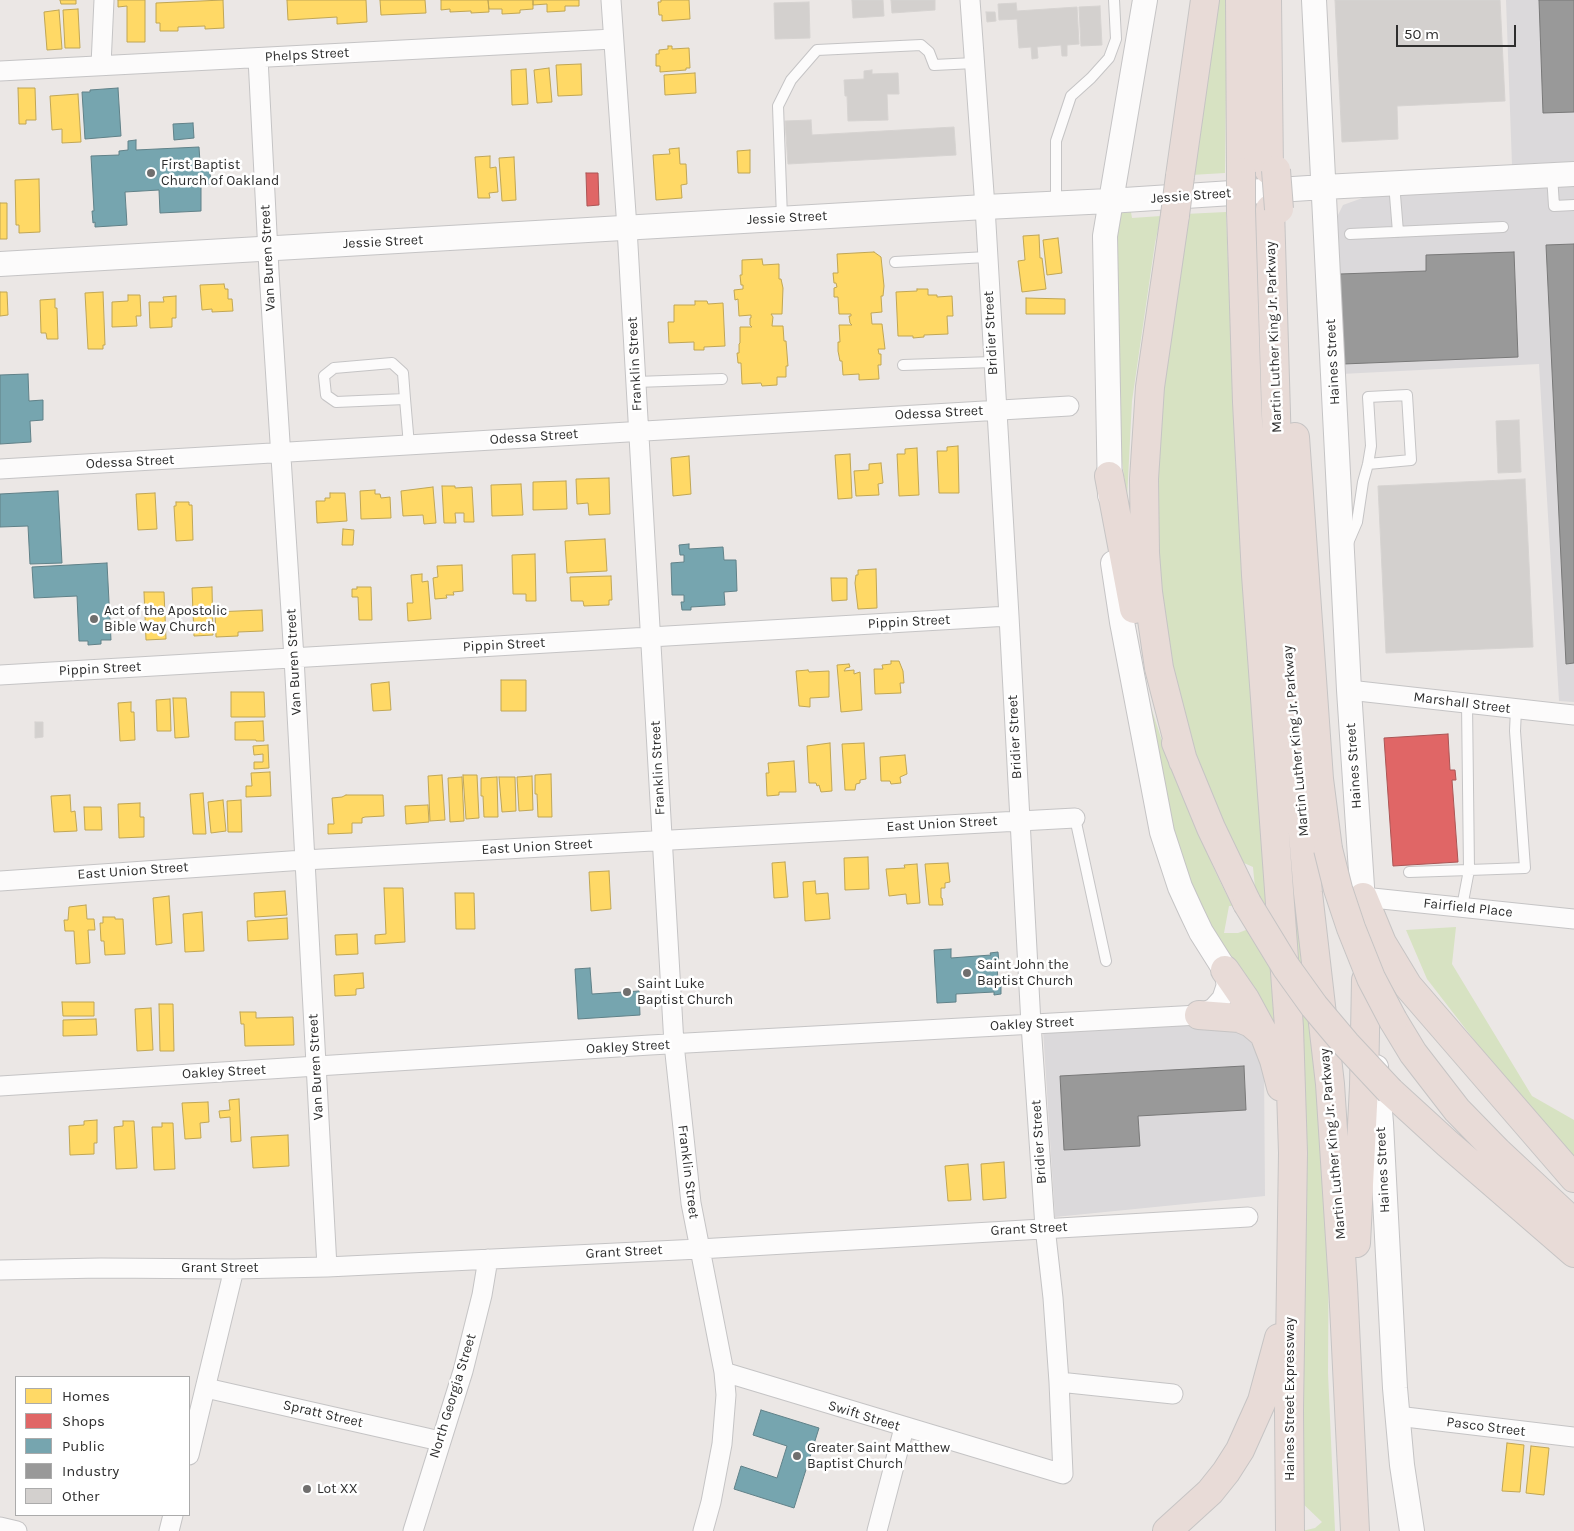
<!DOCTYPE html>
<style>
body{margin:0}
#map{position:relative;width:1574px;height:1531px;overflow:hidden;background:#ebe7e5;font-family:Karla,sans-serif}
canvas{display:block}
.legend{position:absolute;left:15px;top:1376px;width:175px;height:140px;box-sizing:border-box;background:#fff;border:1px solid #ababab;margin:0;padding:6px 9px;list-style:none;font-size:15px;color:#2e2e2e}
.legend li{display:flex;align-items:center;gap:10px;height:25px}
.legend b{width:25px;border:1px solid #ababab}
.scale{position:absolute;left:1396px;top:25px;width:120px;height:22px;box-sizing:border-box;border:2px solid #2e2e2e;border-top:0;padding-left:6px;font-size:15px;line-height:18px;white-space:nowrap;color:#2e2e2e;-webkit-text-stroke:4px #fff;paint-order:stroke}
</style>
<div id="map">
<canvas width="1574" height="1531"></canvas>
<ul class="legend">
<li><b style="height:14px;background:#ffd966"></b>Homes</li>
<li><b style="height:14px;background:#e06666"></b>Shops</li>
<li><b style="height:14px;background:#76a5af"></b>Public</li>
<li><b style="height:14px;background:#999"></b>Industry</li>
<li><b style="height:14px;background:#d3d0ce"></b>Other</li>
</ul>
<div class="scale">50 m</div>
</div>
<script>
const ctx = document.querySelector('canvas').getContext('2d');
ctx.lineJoin = 'round';
function paint(path, color) {
  ctx.fillStyle = color;
  ctx.fill(path, 'evenodd');
}
function shape(rows) {
  const path = new Path2D();
  for (const r of rows) {
    path.moveTo(r[0], r[1]);
    for (let i = 2; i < r.length; i += 2) path.lineTo(r[i], r[i + 1]);
  }
  return path;
}
function stroke(path, color, width, dash) {
  ctx.strokeStyle = color;
  ctx.lineWidth = width;
  ctx.lineCap = dash ? 'butt' : 'round';
  ctx.setLineDash(dash || []);
  ctx.stroke(path);
}
function write(font, color, halo, rows, align = 'center') {
  ctx.font = font + ' Karla,sans-serif';
  ctx.lineWidth = 5;
  ctx.setLineDash([]);
  ctx.textBaseline = 'middle';
  ctx.strokeStyle = halo;
  ctx.fillStyle = color;
  for (const [text, x, y, turn = 0] of rows) {
    ctx.save();
    ctx.translate(x, y);
    ctx.rotate((+turn || 0) * Math.PI / 180);
    ctx.textAlign = isNaN(turn) ? turn : align;
    if (halo) ctx.strokeText(text, 0, 0);
    ctx.fillText(text, 0, 0);
    ctx.restore();
  }
}
paint(shape([
 [1506,0,1574,0,1574,162,1512,165],
 [1574,184,1574,702,1559,701,1539,364,1341,374,1334,223,1343,205,1368,196],
 [1225,1020,1243,1026,1264,1068,1265,1196,1055,1217,1043,1030]
]), '#dbd9db');
paint(shape([
 [1213,0,1227,0,1225,173,1191,175],
 [1131,212,1132,218,1161,216,1155,243,1132,401,1127,498,1119,440,1109,276,1118,216,1122,213],
 [1226,212,1237,492,1271,976,1274,1022,1272,1024,1186,890,1146,692,1166,753,1215,871,1232,906,1229,906,1224,933,1238,933,1246,930,1252,927,1256,898,1253,867,1235,859,1218,824,1168,669,1150,479,1185,214],
 [1287,799,1307,982,1297,967],
 [1456,927,1452,964,1532,1096,1574,1120,1574,1158,1519,1098,1427,979,1406,930],
 [1301,1011,1313,1027,1329,1208,1328,1373,1335,1531,1302,1531,1315,1528,1322,1522,1299,1500]
]), '#d7e2c2');
const homes = shape([
 [60,0,76,0,76,4,61,4,60,0],
 [118,0,145,0,145,42,127,42,127,6,118,7,118,0],
 [223,0,224,28,205,29,205,26,178,27,178,31,160,31,160,23,156,23,156,3,223,0],
 [287,0,366,0,367,22,337,24,337,17,288,20,287,0],
 [380,0,425,0,426,13,381,15,380,0],
 [441,0,488,0,489,12,471,13,471,11,450,12,450,9,441,10,441,0],
 [488,0,533,0,533,9,520,10,520,13,502,14,502,9,489,9,488,0],
 [533,0,579,0,579,6,565,6,565,11,547,12,547,4,533,5,533,0],
 [661,0,689,0,690,19,662,21,662,15,659,15,658,2,661,2,661,0],
 [78,9,80,48,65,48,63,10,78,9],
 [59,10,62,49,47,50,44,12,59,10],
 [668,46,672,46,672,49,689,48,690,68,686,68,686,70,660,72,660,66,656,66,656,54,659,54,659,50,668,49,668,46],
 [581,64,582,95,558,96,556,65,581,64],
 [549,68,552,102,537,103,534,70,549,68],
 [526,69,528,104,512,105,511,70,526,69],
 [695,73,696,93,665,95,664,75,695,73],
 [18,88,35,88,36,120,26,120,26,124,19,124,18,88],
 [78,94,81,142,62,143,62,129,52,130,50,96,78,94],
 [679,148,680,164,686,164,687,184,681,185,682,198,656,200,653,155,670,154,669,149,679,148],
 [750,150,750,173,738,173,737,151,750,150],
 [490,156,490,168,496,167,498,192,489,193,490,198,478,198,475,157,490,156],
 [514,157,516,200,502,201,499,158,514,157],
 [39,179,40,232,19,233,19,225,16,225,15,180,39,179],
 [0,203,7,203,7,239,0,239,0,203],
 [1039,235,1040,258,1042,258,1046,289,1022,292,1018,261,1025,260,1023,236,1039,235],
 [1058,238,1062,273,1047,275,1043,240,1058,238],
 [874,252,881,257,884,286,883,296,881,296,882,312,871,313,872,324,882,324,885,349,878,349,879,354,881,354,881,365,878,365,879,379,859,380,859,374,843,375,842,361,840,361,838,351,838,342,840,342,839,325,852,325,850,323,849,316,851,316,851,314,839,314,838,297,834,297,834,288,837,287,836,283,834,283,833,273,838,273,837,254,874,252],
 [762,259,763,265,779,264,779,279,781,279,783,288,782,314,771,314,773,317,772,326,783,326,784,341,786,341,788,366,786,366,786,377,777,377,777,385,762,386,761,383,742,384,741,363,738,363,737,353,739,353,739,344,740,343,740,327,752,327,750,325,750,318,751,318,751,315,739,316,738,299,735,300,734,290,743,289,743,285,741,285,740,275,742,275,742,260,762,259],
 [224,284,225,289,228,289,228,299,232,299,233,311,212,312,212,309,202,310,200,285,224,284],
 [917,289,928,289,928,295,937,295,937,297,952,296,953,316,947,316,948,334,924,335,924,337,913,338,913,336,898,336,896,292,917,291,917,289],
 [0,292,7,292,8,315,0,316,0,292],
 [103,292,105,345,103,345,103,349,88,349,85,293,103,292],
 [128,295,140,295,141,316,136,316,137,326,112,327,112,302,128,301,128,295],
 [176,296,176,318,172,318,172,327,150,328,149,302,164,302,163,297,176,296],
 [1026,298,1065,299,1065,314,1026,314,1026,298],
 [55,299,55,308,57,308,58,339,47,339,46,333,41,333,40,300,55,299],
 [695,301,707,301,708,304,723,303,725,346,704,347,704,350,694,350,694,342,669,343,668,322,674,322,674,305,695,305,695,301],
 [958,446,959,493,939,493,937,451,947,451,947,447,958,446],
 [917,448,919,495,899,496,897,454,905,454,905,449,917,448],
 [850,454,852,498,838,499,835,455,850,454],
 [689,456,691,494,673,496,671,458,689,456],
 [881,463,883,483,878,484,879,495,856,496,854,471,869,470,869,464,881,463],
 [609,478,610,514,589,515,588,503,577,504,576,479,609,478],
 [566,481,567,509,533,510,533,482,566,481],
 [521,484,523,515,492,516,491,485,521,484],
 [442,486,455,486,455,488,472,487,474,522,464,522,464,513,455,513,456,523,444,523,442,486],
 [433,487,436,523,424,524,423,515,403,516,401,491,433,487],
 [375,490,375,494,380,494,381,498,390,497,391,518,361,519,360,491,375,490],
 [155,493,157,529,138,530,136,494,155,493],
 [330,493,345,493,347,521,317,523,316,501,325,501,325,498,330,498,330,493],
 [176,502,189,502,189,505,192,505,193,540,176,541,174,506,176,506,176,502],
 [343,529,354,530,353,545,342,545,343,529],
 [605,539,607,571,567,573,565,541,605,539],
 [535,554,536,601,526,601,526,594,513,594,512,555,535,554],
 [462,565,463,591,453,592,454,595,446,595,447,598,435,599,433,578,438,577,437,566,462,565],
 [876,569,877,608,858,609,855,583,856,575,858,575,858,570,876,569],
 [422,574,422,582,428,581,431,619,408,621,407,603,413,603,411,575,422,574],
 [611,576,612,600,609,600,609,605,584,606,583,601,571,601,570,577,611,576],
 [831,578,847,578,847,600,832,601,831,578],
 [212,587,213,635,194,636,192,588,212,587],
 [357,587,371,587,372,620,359,620,358,597,352,597,352,589,357,589,357,587],
 [144,592,164,592,166,639,146,640,144,592],
 [262,610,263,631,238,632,238,636,216,637,215,612,262,610],
 [891,661,899,661,903,671,904,683,900,683,901,693,875,694,874,669,883,669,882,665,891,664,891,661],
 [849,664,850,667,846,668,844,671,854,670,854,674,860,672,862,710,841,712,837,665,849,664],
 [808,670,809,672,829,671,829,697,810,698,810,707,799,706,796,671,808,670],
 [501,680,526,680,526,711,501,711,501,680],
 [389,682,391,710,373,711,371,684,389,682],
 [231,692,264,692,265,717,231,717,231,692],
 [173,698,186,698,189,737,175,738,173,698],
 [170,699,171,731,157,731,156,700,170,699],
 [131,702,131,712,134,712,135,740,120,741,118,703,131,702],
 [263,721,264,741,256,741,256,740,235,740,235,722,263,721],
 [830,743,832,791,821,792,819,785,817,786,816,783,809,783,807,746,830,743],
 [864,743,866,779,860,780,860,783,856,784,855,790,845,790,842,744,864,743],
 [268,745,269,768,254,769,254,762,263,762,263,754,254,755,253,746,268,745],
 [905,755,907,774,900,777,901,783,891,784,890,781,881,781,880,757,905,755],
 [794,761,796,792,779,792,779,795,767,796,766,773,769,773,768,763,794,761],
 [270,772,271,796,246,797,246,786,252,786,251,773,270,772],
 [551,774,552,817,538,817,537,794,535,794,535,775,551,774],
 [442,775,445,820,430,821,428,776,442,775],
 [463,775,477,775,479,818,466,819,463,775],
 [532,776,533,810,519,811,517,777,532,776],
 [462,777,464,821,450,822,448,778,462,777],
 [497,777,498,817,484,817,483,796,481,796,481,778,497,777],
 [499,777,515,777,516,811,502,812,499,777],
 [203,793,206,834,193,834,190,794,203,793],
 [70,795,71,812,75,811,77,831,54,832,51,796,70,795],
 [346,795,383,795,384,816,365,817,362,818,362,823,352,823,352,833,328,834,328,824,334,824,332,798,342,797,346,795],
 [223,800,226,831,211,833,208,802,223,800],
 [241,800,242,832,228,832,227,801,241,800],
 [140,803,140,817,144,817,144,837,119,838,118,804,140,803],
 [428,805,429,822,406,824,405,806,428,805],
 [84,807,101,807,102,830,85,830,84,807],
 [868,857,869,889,845,890,844,858,868,857],
 [785,862,788,897,774,898,772,863,785,862],
 [948,863,950,882,945,883,945,888,941,888,941,898,942,898,943,905,929,905,925,864,948,863],
 [917,864,920,903,907,904,906,894,889,896,886,869,905,868,904,865,917,864],
 [609,871,611,909,591,911,589,872,609,871],
 [815,881,816,894,828,893,830,919,805,921,803,882,815,881],
 [384,888,403,888,405,942,375,944,375,935,386,934,384,888],
 [285,891,287,915,255,917,254,893,285,891],
 [455,893,474,893,475,929,456,929,455,893],
 [169,896,172,943,156,945,153,898,169,896],
 [86,905,87,919,94,919,95,930,88,930,90,963,76,964,74,931,65,931,64,920,68,920,69,907,86,905],
 [202,912,204,951,185,952,183,914,202,912],
 [103,917,115,917,115,919,123,919,125,954,105,955,104,941,101,941,100,923,103,923,103,917],
 [287,918,288,939,248,941,247,921,287,918],
 [357,934,358,954,336,955,335,935,357,934],
 [363,973,364,988,356,989,356,995,335,996,334,975,363,973],
 [62,1002,94,1002,94,1016,63,1016,62,1002],
 [159,1004,173,1004,174,1051,160,1051,159,1004],
 [151,1008,153,1050,137,1051,135,1009,151,1008],
 [240,1012,256,1012,256,1018,293,1017,294,1045,245,1046,244,1024,241,1024,240,1012],
 [96,1019,97,1035,63,1036,63,1020,96,1019],
 [239,1099,241,1141,231,1142,230,1117,220,1118,219,1111,230,1110,229,1100,239,1099],
 [208,1102,209,1122,200,1123,201,1138,185,1139,182,1103,208,1102],
 [97,1120,97,1143,94,1143,94,1154,70,1155,69,1126,84,1125,84,1121,97,1120],
 [123,1121,134,1121,137,1168,116,1169,114,1127,123,1126,123,1121],
 [162,1123,173,1123,175,1169,154,1170,152,1127,162,1127,162,1123],
 [288,1135,289,1166,253,1168,251,1137,288,1135],
 [1004,1162,1006,1198,983,1200,981,1164,1004,1162],
 [968,1164,971,1200,948,1201,945,1166,968,1164],
 [1507,1443,1524,1445,1520,1492,1502,1491,1507,1443],
 [1531,1446,1549,1448,1544,1495,1526,1493,1531,1446]
]);
paint(homes, '#ffd966');
stroke(homes, '#c0a655', 1);
const shops = shape([
 [586,173,598,173,599,205,587,206,586,173],
 [1448,734,1450,770,1455,770,1456,780,1452,780,1458,862,1393,866,1384,738,1448,734]
]);
paint(shops, '#e06666');
stroke(shops, '#ab5555', 1);
const public = shape([
 [118,88,121,136,85,139,82,92,90,92,90,90,118,88],
 [193,123,194,138,174,140,173,124,193,123],
 [136,140,136,150,199,147,200,162,209,161,211,184,201,185,201,211,160,213,159,190,125,192,127,225,95,227,95,222,93,223,92,211,94,211,91,156,119,155,119,151,128,150,128,141,136,140],
 [28,374,29,401,43,400,43,420,30,421,31,442,0,444,0,375,28,374],
 [58,491,62,563,30,564,28,526,0,527,0,494,58,491],
 [689,544,689,549,723,547,724,560,736,560,737,591,724,592,725,605,691,607,691,610,682,610,681,602,684,602,684,595,672,595,671,563,684,562,684,555,680,555,679,545,689,544],
 [107,563,111,640,101,640,101,644,88,645,88,641,79,641,77,596,34,598,32,567,107,563],
 [951,949,951,958,991,955,990,953,998,952,999,963,997,963,998,983,1001,983,1001,994,994,995,994,992,956,994,956,1002,937,1003,934,950,951,949],
 [590,968,592,994,639,991,640,1015,578,1019,575,969,590,968],
 [761,1410,819,1428,794,1508,734,1489,741,1466,777,1478,787,1446,753,1435,761,1410]
]);
paint(public, '#76a5af');
stroke(public, '#608188', 1);
const industry = shape([
 [1539,0,1574,0,1574,112,1543,113,1539,0],
 [1574,244,1574,663,1566,664,1546,245,1574,244],
 [1514,252,1518,357,1343,364,1340,274,1426,271,1426,255,1514,252],
 [1244,1066,1246,1110,1138,1116,1140,1146,1064,1150,1060,1076,1244,1066]
]);
paint(industry, '#999');
stroke(industry, '#797979', 1);
const building = shape([
 [852,0,883,0,884,16,853,18,852,0],
 [891,0,935,0,935,10,892,13,891,0],
 [1335,0,1500,0,1505,101,1397,106,1398,139,1342,142,1335,0],
 [809,2,810,38,775,39,774,3,809,2],
 [1016,3,1017,11,1077,7,1079,44,1067,45,1067,56,1062,56,1061,45,1037,47,1038,58,1032,59,1031,47,1019,48,1017,19,999,20,998,4,1016,3],
 [1100,6,1102,45,1081,46,1079,7,1100,6],
 [986,12,995,12,996,21,987,22,986,12],
 [872,70,872,74,898,73,899,94,887,94,888,120,848,121,847,96,845,96,844,80,864,79,864,71,872,70],
 [811,120,812,135,954,127,956,155,788,164,785,121,811,120],
 [1519,420,1521,472,1498,473,1496,421,1519,420],
 [1525,479,1533,647,1386,653,1378,486,1525,479],
 [35,722,43,722,43,737,35,738,35,722]
]);
paint(building, '#d3d0ce');
stroke(building, '#d6d3d1', 1);
const service = shape([
 [1552,175,1554,206,1574,205],
 [1394,183,1398,232],
 [1056,204,1056,141,1071,96,1091,78,1109,58,1116,39,1114,0],
 [782,218,778,106,791,80,817,50,921,45,929,52,934,65,974,63],
 [1350,234,1503,227],
 [895,262,987,257],
 [903,365,993,362],
 [636,382,722,379],
 [405,399,336,402,326,395,324,376,334,368,392,363,403,373,405,399,409,445],
 [1348,543,1357,522,1363,482,1368,464,1371,446,1368,397,1407,395,1411,460,1368,464],
 [1467,703,1469,870,1525,868,1515,731,1516,709],
 [1075,818,1106,961],
 [1409,872,1469,870,1462,907]
]);
const minor = shape([
 [611,0,627,228,674,1044,691,1203,724,1372,726,1395,722,1444,711,1502,703,1531],
 [258,58,269,272,294,658,327,1267],
 [101,65,104,0],
 [0,71,613,39],
 [0,469,1069,406],
 [0,675,1009,616],
 [1349,690,1574,715],
 [0,881,304,860,1075,818],
 [1363,897,1574,919],
 [0,1086,650,1045,1199,1015,1213,1008,1222,998,1226,986,1225,970],
 [0,1270,101,1268,234,1269,327,1267,699,1249,1248,1217],
 [724,1372,1063,1474,1059,1382,1053,1298,1045,1227,1031,1024,1009,616,985,207,970,0],
 [1059,1382,1173,1394],
 [206,1388,440,1441],
 [1397,1416,1574,1437],
 [189,1455,234,1269],
 [0,1527,17,1531],
 [169,1531,173,1515],
 [413,1531,463,1371,482,1295,488,1259],
 [877,1531,904,1428]
]);
const tertiary = shape([
 [1314,0,1349,690,1364,917],
 [0,264,985,207,1109,201,1324,187,1574,174],
 [1110,495,1105,236,1145,0],
 [1113,563,1122,622,1162,832,1180,887,1191,911,1201,932,1225,970],
 [1376,1067,1381,1123,1395,1388,1402,1465,1412,1531]
]);
const motorway = shape([
 [1240,0,1241,172],
 [1267,0,1269,170],
 [1180,176,1205,0],
 [1270,209,1277,448,1288,656,1308,893,1330,1084,1343,1285,1355,1531],
 [1241,211,1247,402,1256,575,1289,1027,1293,1153,1289,1410,1290,1531],
 [1175,215,1150,387,1144,479,1145,553,1148,592,1159,668,1183,761],
 [1295,437,1319,779,1328,849],
 [1109,476,1134,609],
 [1176,743,1211,828,1247,903],
 [1363,897,1382,943,1408,986,1574,1178],
 [1225,970,1245,999,1264,1034,1274,1060,1281,1087],
 [1199,1015,1239,1018,1251,1023,1264,1034],
 [1393,1020,1413,1053,1457,1110,1498,1152,1574,1223],
 [1390,1091,1448,1144,1574,1253],
 [1356,1243,1364,1086,1366,980],
 [1167,1531,1210,1492,1226,1472,1240,1450,1262,1401,1279,1338]
]);
stroke(service, '#c5c4c5', 12);
stroke(minor, '#c5c4c5', 21);
stroke(tertiary, '#c5c4c5', 26);
stroke(motorway, '#c6c4c4', 30);
stroke(service, '#fcfbfb', 10);
stroke(minor, '#fcfbfb', 19);
stroke(tertiary, '#fcfbfb', 24);
stroke(motorway, '#e8dbd7', 28);
const motorwayBridge = shape([
 [1276,170,1279,209],
 [1241,172,1241,211],
 [1175,215,1180,176],
 [1328,849,1338,889,1351,928,1371,978,1393,1020],
 [1247,903,1286,967,1314,1006,1346,1044,1390,1091]
]);
stroke(motorwayBridge, '#c6c4c4', 30, []);
stroke(motorwayBridge, '#e8dbd7', 28);
for (const [x, y, r, color] of [
 [151,173,5,"#706f6e"],
 [94,619,5,"#706f6e"],
 [967,973,5,"#706f6e"],
 [627,992,5,"#706f6e"],
 [797,1456,5,"#706f6e"],
 [307,1489,5,"#706f6e"]
]) {
  const dot = new Path2D();
  dot.arc(x, y, r, 0, 2 * Math.PI);
  ctx.fillStyle = color;
  ctx.fill(dot);
  stroke(dot, '#fff', 2);
}
write('14px', '#2e2e2e', '#fff', [
 ["Phelps Street",307,55,-3],
 ["Jessie Street",1191,196,-4],
 ["Jessie Street",787,218,-3],
 ["Jessie Street",383,242,-3],
 ["Van Buren Street",268,258,-93],
 ["Bridier Street",991,333,-93],
 ["Martin Luther King Jr. Parkway",1274,337,-92],
 ["Haines Street",1333,362,-93],
 ["Franklin Street",635,364,-93],
 ["Odessa Street",939,413,-3],
 ["Odessa Street",534,437,-4],
 ["Odessa Street",130,462,-3],
 ["Pippin Street",909,622,-3],
 ["Pippin Street",504,645,-3],
 ["Van Buren Street",294,662,-93],
 ["Pippin Street",100,669,-3],
 ["Marshall Street",1462,703,7],
 ["Bridier Street",1015,737,-93],
 ["Martin Luther King Jr. Parkway",1296,741,-95],
 ["Haines Street",1354,766,-94],
 ["Franklin Street",658,768,-93],
 ["East Union Street",942,824,-3],
 ["East Union Street",537,847,-3],
 ["East Union Street",133,871,-4],
 ["Fairfield Place",1468,908,6],
 ["Oakley Street",1032,1024,-3],
 ["Oakley Street",628,1047,-3],
 ["Van Buren Street",316,1067,-93],
 ["Oakley Street",224,1072,-3],
 ["Bridier Street",1039,1142,-94],
 ["Martin Luther King Jr. Parkway",1333,1144,-95],
 ["Haines Street",1383,1170,-93],
 ["Franklin Street",688,1172,83],
 ["Grant Street",1029,1229,-3],
 ["Grant Street",624,1252,-3],
 ["Grant Street",220,1268],
 ["North Georgia Street",453,1396,-73],
 ["Haines Street Expressway",1290,1399,-90],
 ["Spratt Street",323,1414,13],
 ["Swift Street",864,1416,17],
 ["Pasco Street",1486,1427,7]
]);
write('14px', '#2e2e2e', '#fff', [
 ["First Baptist",161,165],
 ["Church of Oakland",161,181],
 ["Act of the Apostolic",104,611],
 ["Bible Way Church",104,627],
 ["Saint John the",977,965],
 ["Baptist Church",977,981],
 ["Saint Luke",637,984],
 ["Baptist Church",637,1000],
 ["Greater Saint Matthew",807,1448],
 ["Baptist Church",807,1464],
 ["Lot XX",317,1489]
], 'left');
</script>
